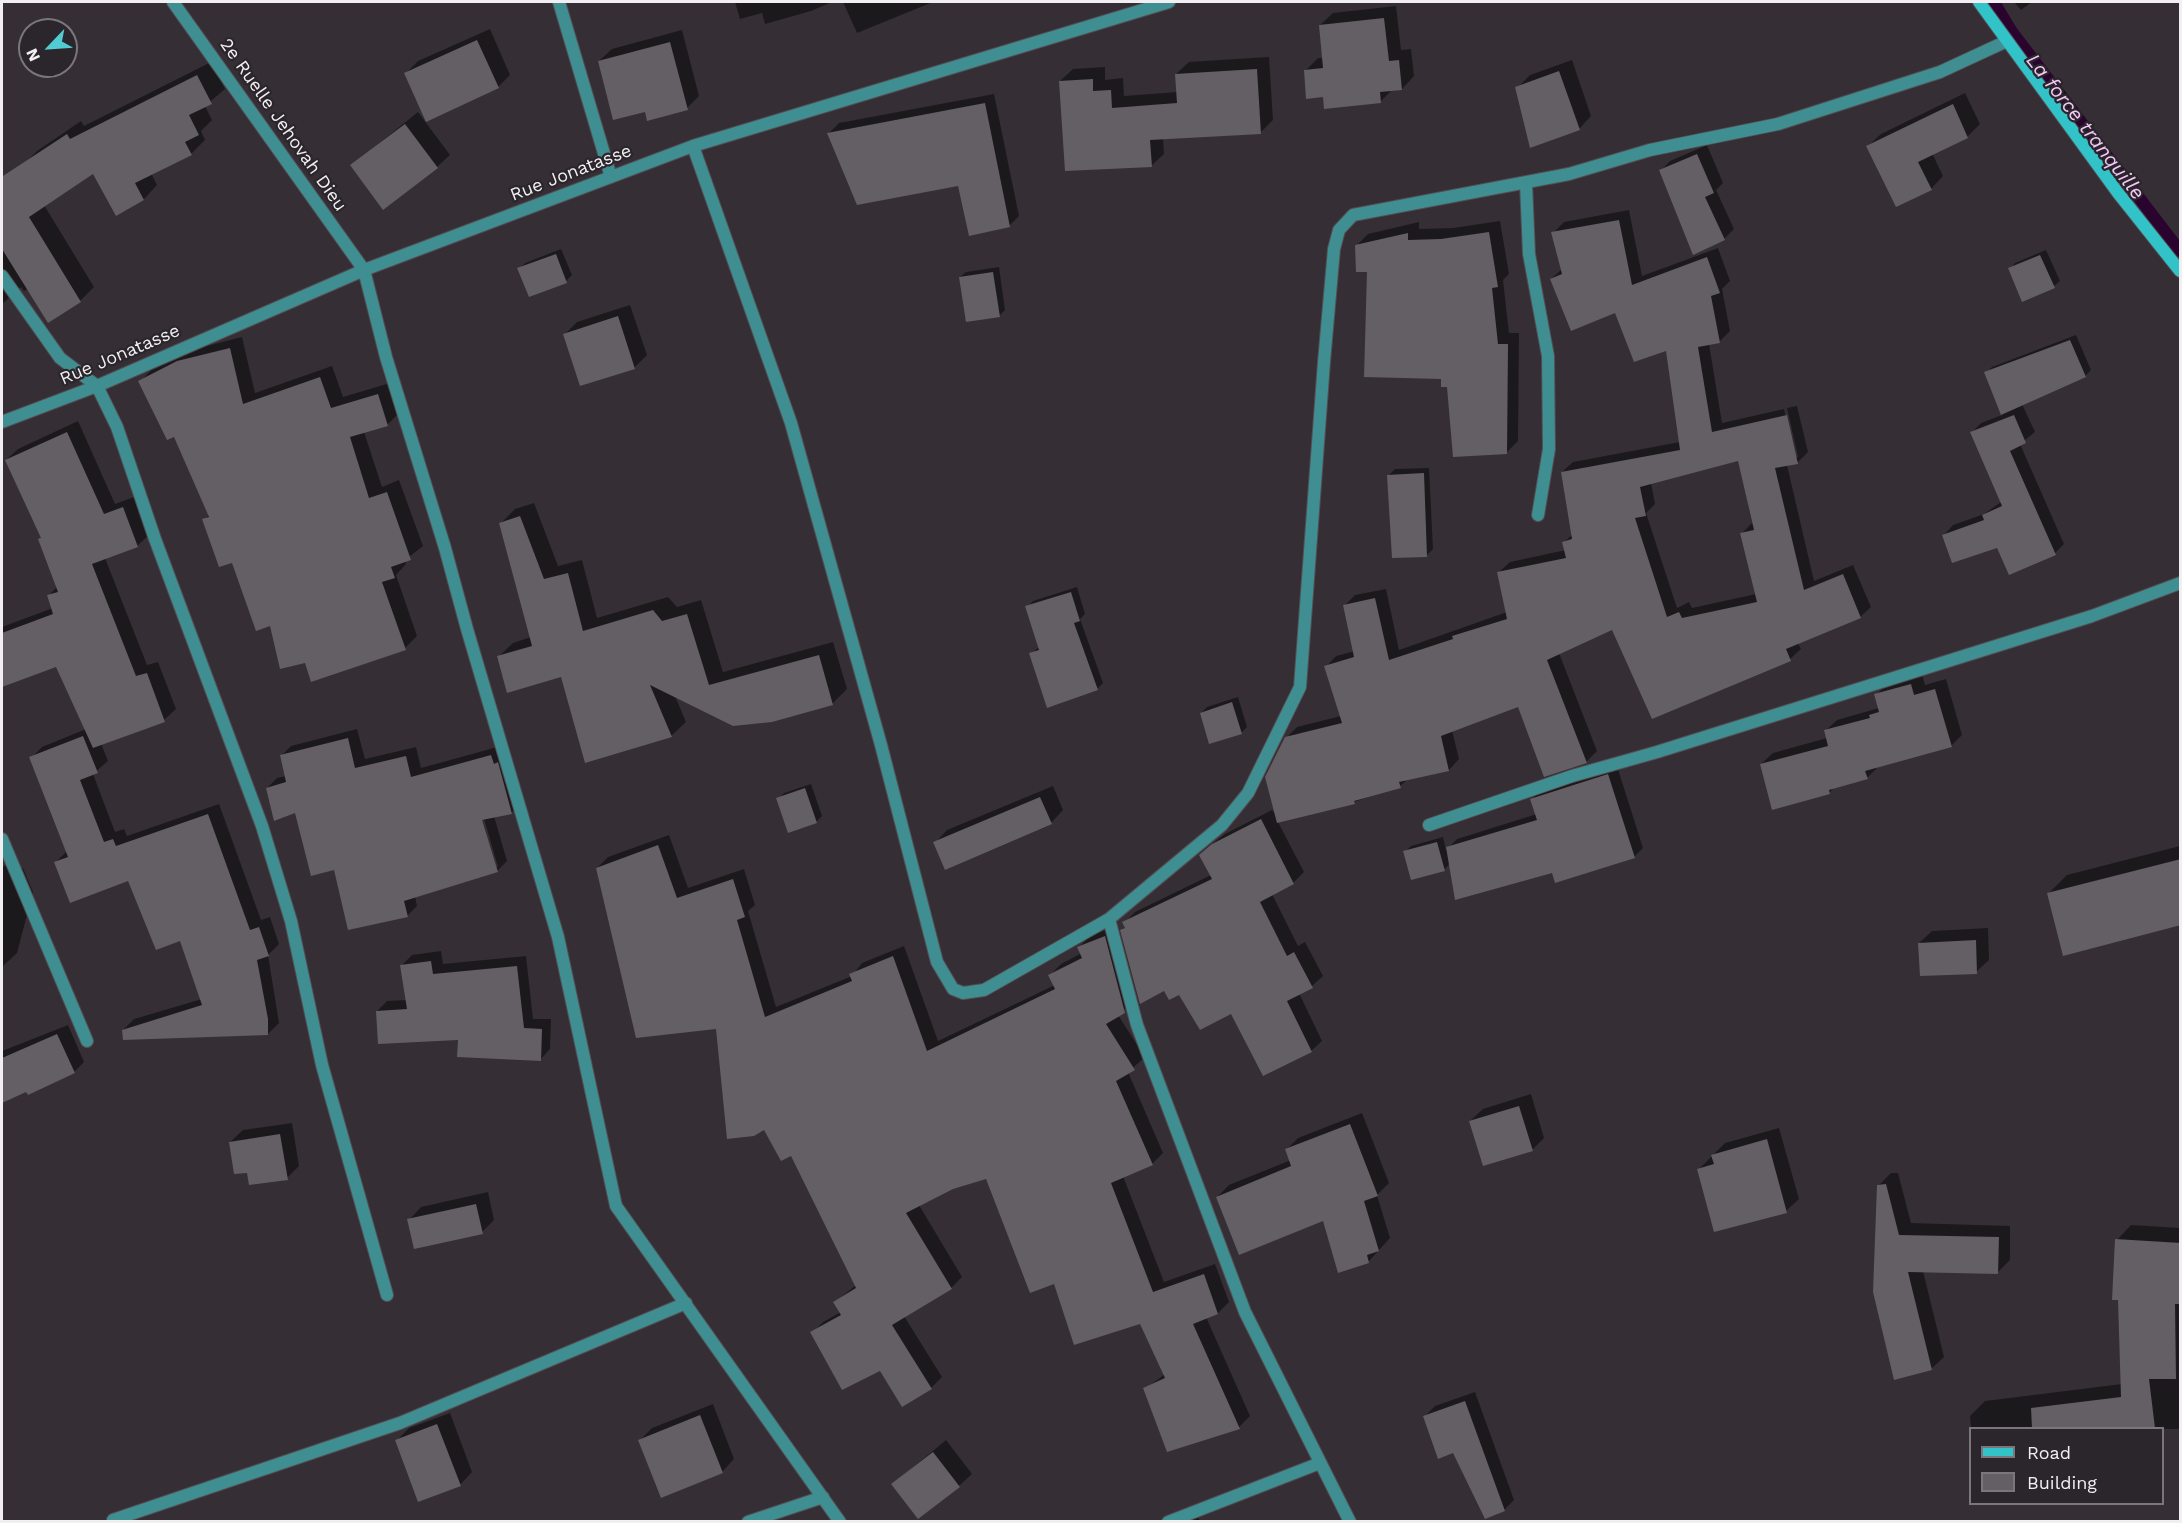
<!DOCTYPE html>
<style>
body{margin:0}
#map{position:relative;width:2182px;height:1523px;overflow:hidden;background:#352f35;font-family:"Work Sans",sans-serif}
canvas{display:block}
.frame{position:absolute;inset:0;border:3px solid #f2eff2;pointer-events:none}
.legend{position:absolute;left:1969px;top:1427px;width:195px;height:78px;box-sizing:border-box;background:#2b262b;border:2px solid #7b767b;margin:0;padding:8px 10px;list-style:none;font-size:18px;color:#f2eff2}
.legend li{display:flex;align-items:center;gap:12px;height:30px}
.legend b{width:30px;border:2px solid #7b767b}
.north{position:absolute;left:18px;top:18px;width:60px;height:60px;box-sizing:border-box;background:#2b262b;border:2px solid #7b767b;border-radius:50%;rotate:245deg;font-size:16px;font-weight:700;line-height:24px;text-align:center;color:#f2eff2}
.north::after{content:'';display:block;margin:auto;width:21px;height:27px;background:#51ccd2;clip-path:polygon(50% 0,100% 100%,50% 72%,0 100%)}
</style>
<div id="map">
<canvas width="2182" height="1523"></canvas>
<div class="frame"></div>
<ul class="legend">
<li><b style="height:8px;background:#32c3c9"></b>Road</li>
<li><b style="height:16px;background:#645e65"></b>Building</li>
</ul>
<div class="north">N</div>
</div>
<script>
const ctx = document.querySelector('canvas').getContext('2d');
ctx.lineJoin = 'round';
function paint(path, color) {
  ctx.fillStyle = color;
  ctx.fill(path, 'evenodd');
}
function shape(rows) {
  const path = new Path2D();
  for (const r of rows) {
    path.moveTo(r[0], r[1]);
    for (let i = 2; i < r.length; i += 2) path.lineTo(r[i], r[i + 1]);
  }
  return path;
}
function stroke(path, color, width, dash) {
  ctx.strokeStyle = color;
  ctx.lineWidth = width;
  ctx.lineCap = dash ? 'butt' : 'round';
  ctx.setLineDash(dash || []);
  ctx.stroke(path);
}
function write(font, color, halo, rows, align = 'center') {
  ctx.font = font + ' "Work Sans",sans-serif';
  ctx.lineWidth = 4.5;
  ctx.setLineDash([]);
  ctx.textBaseline = 'middle';
  ctx.strokeStyle = halo;
  ctx.fillStyle = color;
  for (const [text, x, y, turn = 0] of rows) {
    ctx.save();
    ctx.translate(x, y);
    ctx.rotate((+turn || 0) * Math.PI / 180);
    ctx.textAlign = isNaN(turn) ? turn : align;
    if (halo) ctx.strokeText(text, 0, 0);
    ctx.fillText(text, 0, 0);
    ctx.restore();
  }
}
paint(shape([
 [735,2,832,2,811,11,765,24,762,13,740,19],
 [843,2,933,2,857,33],
 [2014,2,2032,2,2021,10],
 [1396,6,1401,50,1411,49,1414,76,1402,89,1392,90,1381,101,1324,96,1305,71,1318,58,1323,58,1320,25,1333,13],
 [490,29,510,75,498,87,406,73,418,61],
 [682,30,699,96,687,108,646,111,599,61,612,49],
 [1269,57,1273,120,1261,132,1163,138,1164,154,1151,166,1060,81,1073,69,1105,67,1105,80,1123,78,1124,96,1177,92,1176,74,1189,62],
 [1572,60,1591,116,1579,129,1517,88,1530,75],
 [211,62,225,89,205,106,212,120,201,131,205,140,191,154,151,173,157,185,144,199,117,214,93,172,44,205,94,287,80,301,28,289,24,291,21,287,2,304,2,191,29,172,23,165,37,151,81,121,84,126],
 [1965,93,1980,124,1967,137,1932,153,1943,176,1931,189,1868,146,1881,134],
 [994,94,1019,216,1010,225,970,234,959,184,829,133,839,123],
 [418,112,450,155,437,167,352,165],
 [1707,145,1723,183,1716,190,1734,229,1724,239,1660,171,1670,161],
 [1629,210,1642,276,1718,248,1730,281,1722,289,1730,331,1719,342,1709,344,1722,423,1784,409,1795,457,1798,457,1787,408,1797,406,1808,452,1798,462,1787,465,1814,581,1853,565,1871,607,1860,617,1798,643,1801,649,1790,659,1653,717,1613,628,1559,653,1597,751,1586,762,1519,705,1452,730,1459,759,1449,770,1408,779,1400,786,1354,802,1278,822,1304,872,1293,883,1272,894,1298,946,1305,942,1323,976,1312,986,1299,993,1322,1041,1311,1051,1231,1012,1180,993,1122,930,1126,926,1124,923,1135,912,1211,875,1212,844,1225,834,1272,810,1276,815,1286,738,1297,727,1341,716,1326,667,1336,656,1355,651,1345,605,1355,595,1386,589,1399,650,1507,612,1499,572,1510,562,1566,550,1563,543,1573,534,1562,472,1573,462,1680,442,1668,349,1616,311,1551,279,1562,269,1553,233,1564,222],
 [1739,459,1752,523,1742,533,1756,594,1692,608,1689,602,1677,608,1646,513,1655,504,1651,483],
 [1500,221,1509,274,1503,280,1509,333,1519,333,1518,441,1506,453,1443,378,1368,270,1356,246,1368,234,1419,222,1419,229,1453,228],
 [561,249,572,275,566,281,519,269,525,263],
 [2046,250,2060,281,2054,286,2010,269,2015,263],
 [999,267,1005,310,999,316,960,277,966,272],
 [630,305,647,355,634,368,565,334,577,322],
 [2076,335,2091,370,2085,376,2022,404,2035,432,2020,444,2064,544,2055,553,1998,547,1944,535,1953,525,1984,514,2001,502,1971,433,1981,423,2002,415,1986,373,1992,367],
 [242,337,255,393,332,366,343,397,390,383,400,412,388,424,364,432,382,487,399,480,423,546,405,560,406,564,396,575,417,636,405,648,306,662,271,624,233,561,204,520,209,515,175,435,140,382,152,369,191,350],
 [78,421,115,504,134,497,149,535,137,546,105,558,147,665,158,662,176,709,164,720,101,743,108,761,93,774,115,832,124,829,127,836,219,804,261,920,270,917,279,944,268,955,279,1023,268,1034,123,1030,134,1019,202,999,181,939,129,879,56,862,67,851,31,758,42,747,86,729,57,665,2,685,2,627,53,608,48,596,57,587,40,539,42,537,6,460,18,449],
 [1429,468,1433,549,1427,555,1389,475,1395,469],
 [534,503,558,566,582,560,597,618,668,597,677,607,701,600,723,672,833,642,847,689,832,704,675,696,686,722,671,736,562,675,498,657,513,643,531,637,501,523,515,509],
 [1077,587,1085,614,1080,619,1103,683,1097,689,1031,654,1039,647,1027,607,1033,601],
 [1922,674,1925,685,1946,679,1962,735,1951,746,1878,767,1867,778,1835,787,1829,793,1761,764,1773,753,1827,738,1825,731,1837,720,1879,708,1876,695,1887,684],
 [1238,697,1247,727,1241,733,1201,713,1207,707],
 [357,729,365,759,416,747,421,768,501,746,521,803,511,813,494,816,507,861,497,871,415,896,417,906,407,916,335,869,296,811,267,788,277,778,286,776,281,756,291,746],
 [482,812,498,867,495,867,479,813],
 [1617,766,1643,848,1634,857,1553,871,1450,863,1444,870,1405,852,1411,846,1443,837,1446,850,1457,839,1537,814,1532,799,1541,790],
 [811,784,822,816,816,822,778,799,784,793],
 [1053,786,1063,810,1051,823,935,843,947,830],
 [669,835,688,888,744,869,755,905,748,911,776,1007,852,976,862,963,904,946,938,1041,1055,985,1050,975,1061,964,1082,953,1079,947,1090,936,1116,926,1135,1000,1118,1015,1145,1057,1128,1072,1163,1153,1152,1164,1123,1176,1164,1282,1215,1264,1229,1302,1218,1313,1206,1317,1250,1416,1239,1427,1145,1389,1165,1374,1140,1322,1055,1282,987,1177,953,1188,919,1205,962,1277,951,1288,904,1316,942,1377,931,1388,880,1369,812,1333,823,1322,841,1312,835,1302,856,1285,791,1154,717,1027,597,868,608,857],
 [2180,846,2180,924,2049,893,2067,875],
 [12,862,16,871,23,868,33,892,17,953,2,967,2,867],
 [1988,928,1989,960,1976,972,1919,943,1932,931],
 [441,951,443,964,526,956,533,1019,551,1019,550,1049,540,1060,460,1038,377,1011,387,1001,407,1000,402,965,412,955],
 [68,1025,84,1062,74,1072,2,1101,2,1051],
 [1531,1094,1544,1138,1532,1150,1470,1121,1483,1109],
 [1362,1113,1389,1183,1377,1195,1390,1238,1369,1261,1324,1219,1217,1197,1229,1185,1291,1160,1286,1150,1298,1138],
 [292,1123,299,1166,287,1178,249,1171,230,1142,243,1130],
 [1779,1128,1799,1199,1786,1211,1699,1169,1725,1143],
 [1891,1173,1898,1173,1911,1223,2010,1226,2010,1260,1997,1273,1923,1271,1944,1357,1931,1369,1878,1186],
 [488,1192,494,1220,482,1232,409,1220,421,1207],
 [2131,1225,2180,1228,2180,1429,1971,1428,1970,1416,1985,1401,2122,1384,2117,1240],
 [1475,1392,1514,1500,1504,1510,1425,1416,1435,1406],
 [713,1404,734,1459,722,1472,640,1440,652,1428],
 [450,1413,472,1472,460,1485,397,1440,409,1428],
 [946,1440,972,1474,959,1486,893,1484],
 [1198,1516,1200,1522,1184,1522]
]), '#0007');
stroke(shape([
 [1994,2,2012,32,2180,251]
]), '#2a032e', 12);
paint(shape([
 [1384,18,1389,61,1399,60,1402,90,1380,92,1381,103,1324,109,1323,97,1306,99,1304,70,1323,68,1319,25],
 [477,40,499,88,426,122,404,73],
 [670,42,688,110,647,121,645,112,613,120,598,61],
 [1257,69,1261,134,1150,140,1152,167,1065,171,1059,81,1093,79,1093,91,1111,90,1112,108,1177,103,1175,74],
 [1559,71,1580,130,1530,148,1515,87],
 [197,75,212,104,189,115,199,135,185,142,192,155,135,183,144,200,116,216,93,174,29,217,81,302,48,323,2,249,2,174,3,176,67,134,70,139],
 [985,103,1010,227,969,236,958,186,857,205,827,133],
 [1953,104,1968,138,1918,162,1932,190,1896,207,1866,146],
 [405,124,438,168,383,210,350,165],
 [1697,154,1714,193,1705,197,1725,240,1693,255,1659,170],
 [1619,220,1632,285,1707,257,1720,293,1711,296,1720,343,1698,347,1712,432,1787,415,1798,464,1775,468,1804,590,1843,574,1861,618,1786,649,1791,661,1652,719,1612,630,1547,660,1587,763,1544,777,1518,707,1441,736,1449,771,1399,782,1401,788,1354,801,1355,804,1277,823,1265,777,1285,737,1342,723,1324,666,1354,657,1343,605,1375,598,1389,660,1453,639,1452,636,1507,619,1497,572,1566,558,1562,542,1572,539,1561,472,1680,450,1666,351,1634,362,1615,313,1571,331,1550,279,1562,274,1551,232],
 [1738,461,1754,530,1740,533,1757,602,1682,618,1679,612,1667,617,1635,518,1646,516,1640,487],
 [1489,232,1498,287,1492,288,1498,344,1508,344,1507,454,1453,457,1447,387,1441,387,1441,379,1364,377,1367,272,1356,272,1355,245,1408,233,1408,240,1441,239],
 [556,254,567,283,529,297,517,268],
 [2040,255,2055,288,2022,302,2008,268],
 [993,272,1000,317,966,322,959,277],
 [618,316,635,369,580,386,563,334],
 [2070,340,2086,377,2001,415,1984,372],
 [230,348,243,404,320,377,331,408,378,394,388,426,350,437,369,498,387,492,411,560,391,567,395,578,382,582,406,650,311,682,305,663,280,669,270,626,256,631,232,563,219,567,202,519,209,517,174,437,167,440,138,381,177,361],
 [2014,415,2026,443,2010,451,2056,555,2009,575,1997,548,1952,563,1942,535,1984,520,1982,515,2002,506,1970,432],
 [67,432,104,514,123,507,138,547,92,564,136,676,147,673,165,722,93,748,56,667,2,687,2,633,53,614,47,595,58,592,38,539,41,538,5,460],
 [1424,473,1427,557,1392,558,1387,475],
 [520,516,544,579,568,573,583,631,653,610,662,621,687,614,709,685,819,655,833,705,772,722,733,726,650,685,672,737,585,763,561,677,507,693,497,656,532,646,499,523],
 [1071,592,1080,621,1074,623,1098,690,1047,708,1029,653,1039,650,1025,606],
 [1911,684,1914,695,1935,689,1952,747,1865,771,1868,779,1829,790,1830,794,1772,810,1760,764,1828,746,1824,730,1870,718,1869,715,1879,712,1874,694],
 [1232,702,1242,734,1209,744,1200,713],
 [83,736,98,773,80,780,104,842,113,839,116,846,208,814,250,930,259,927,269,956,257,960,268,1019,268,1035,123,1040,122,1030,202,1005,180,941,156,950,128,881,70,903,54,862,68,857,29,757],
 [348,738,355,768,406,756,411,777,491,755,494,764,498,762,512,814,482,820,498,872,404,901,408,917,348,930,334,870,311,876,295,813,274,821,266,788,286,782,280,755],
 [1608,774,1635,858,1555,883,1552,873,1455,900,1446,847,1537,820,1530,799],
 [805,788,817,823,788,833,776,798],
 [1040,797,1052,824,945,870,933,842],
 [1261,819,1294,884,1260,902,1287,956,1294,952,1313,988,1287,1001,1312,1052,1263,1076,1231,1014,1200,1030,1179,995,1169,1000,1164,991,1140,1004,1120,930,1125,928,1122,922,1212,879,1199,855,1212,844],
 [1437,842,1445,871,1411,880,1403,851],
 [658,845,677,898,733,879,745,917,737,920,765,1017,852,981,849,974,893,956,927,1051,1055,989,1048,975,1082,958,1077,947,1105,936,1125,1013,1106,1024,1135,1070,1116,1081,1153,1165,1111,1183,1153,1292,1204,1274,1218,1314,1193,1324,1240,1429,1167,1452,1143,1388,1165,1378,1140,1324,1074,1345,1054,1284,1030,1293,986,1179,953,1189,906,1213,952,1289,892,1325,932,1389,902,1407,880,1371,842,1390,810,1332,841,1315,833,1302,856,1288,791,1156,781,1161,764,1130,754,1136,727,1139,716,1029,636,1038,596,868],
 [2181,859,2181,925,2063,956,2047,893],
 [1976,940,1977,974,1920,976,1918,943],
 [431,961,433,974,517,966,524,1028,542,1029,541,1061,457,1057,458,1040,378,1044,376,1011,407,1009,400,965],
 [57,1034,75,1073,28,1095,26,1092,2,1103,2,1058],
 [1519,1106,1533,1151,1483,1166,1469,1121],
 [1350,1124,1378,1196,1364,1201,1379,1251,1367,1255,1369,1263,1338,1273,1323,1221,1239,1255,1216,1197,1291,1166,1285,1149],
 [280,1134,288,1180,249,1185,247,1173,234,1174,229,1142],
 [1767,1139,1787,1213,1714,1232,1697,1169,1714,1164,1711,1155],
 [1886,1184,1899,1235,1999,1237,1998,1274,1908,1272,1932,1370,1894,1380,1873,1292,1877,1185],
 [476,1204,483,1234,414,1249,407,1219],
 [2115,1239,2181,1243,2181,1304,2175,1304,2176,1379,2149,1379,2155,1428,2032,1428,2031,1408,2121,1397,2118,1300,2112,1300],
 [1465,1401,1505,1511,1485,1519,1453,1453,1438,1459,1423,1416],
 [700,1415,723,1473,661,1498,638,1440],
 [437,1424,461,1486,418,1502,395,1440],
 [933,1452,960,1487,918,1519,891,1484]
]), '#645e65');
const street = shape([
 [173,2,364,270,386,357,445,548,467,629,558,937,616,1206,840,1522],
 [559,2,611,177],
 [693,146,791,423,881,745,937,962,953,989,963,993,984,990,1109,919],
 [1526,183,1529,254,1548,356,1549,449,1538,515],
 [2,276,60,358,97,386,117,427,155,539,262,826,291,921,322,1065,387,1295],
 [2,422,97,386,364,270,693,146,1169,2],
 [1429,825,1572,776,1657,752,2092,616,2180,583],
 [2,839,87,1041],
 [113,1520,400,1423,686,1303],
 [748,1522,823,1497],
 [1168,1522,1320,1463],
 [1350,1522,1245,1312,1137,1025,1109,919,1222,825,1248,793,1300,687,1324,362,1334,249,1339,230,1353,215,1569,174,1650,150,1778,124,1940,72,2007,41]
]);
const secondary = shape([
 [1979,2,2118,193,2180,271]
]);
stroke(street, '#534e53', 14);
stroke(secondary, '#534e53', 14);
stroke(street, '#3f8e92', 12);
stroke(secondary, '#32c3c9', 12);
write('18px', '#f2eff2', '#2b262b', [
 ["2e Ruelle Jehovah Dieu",283,125,55],
 ["Rue Jonatasse",571,173,-21],
 ["Rue Jonatasse",120,355,-23]
]);
write('italic 20px', '#f6c7fa', '#2b262b', [
 ["La force tranquille",2085,127,52]
]);
</script>
